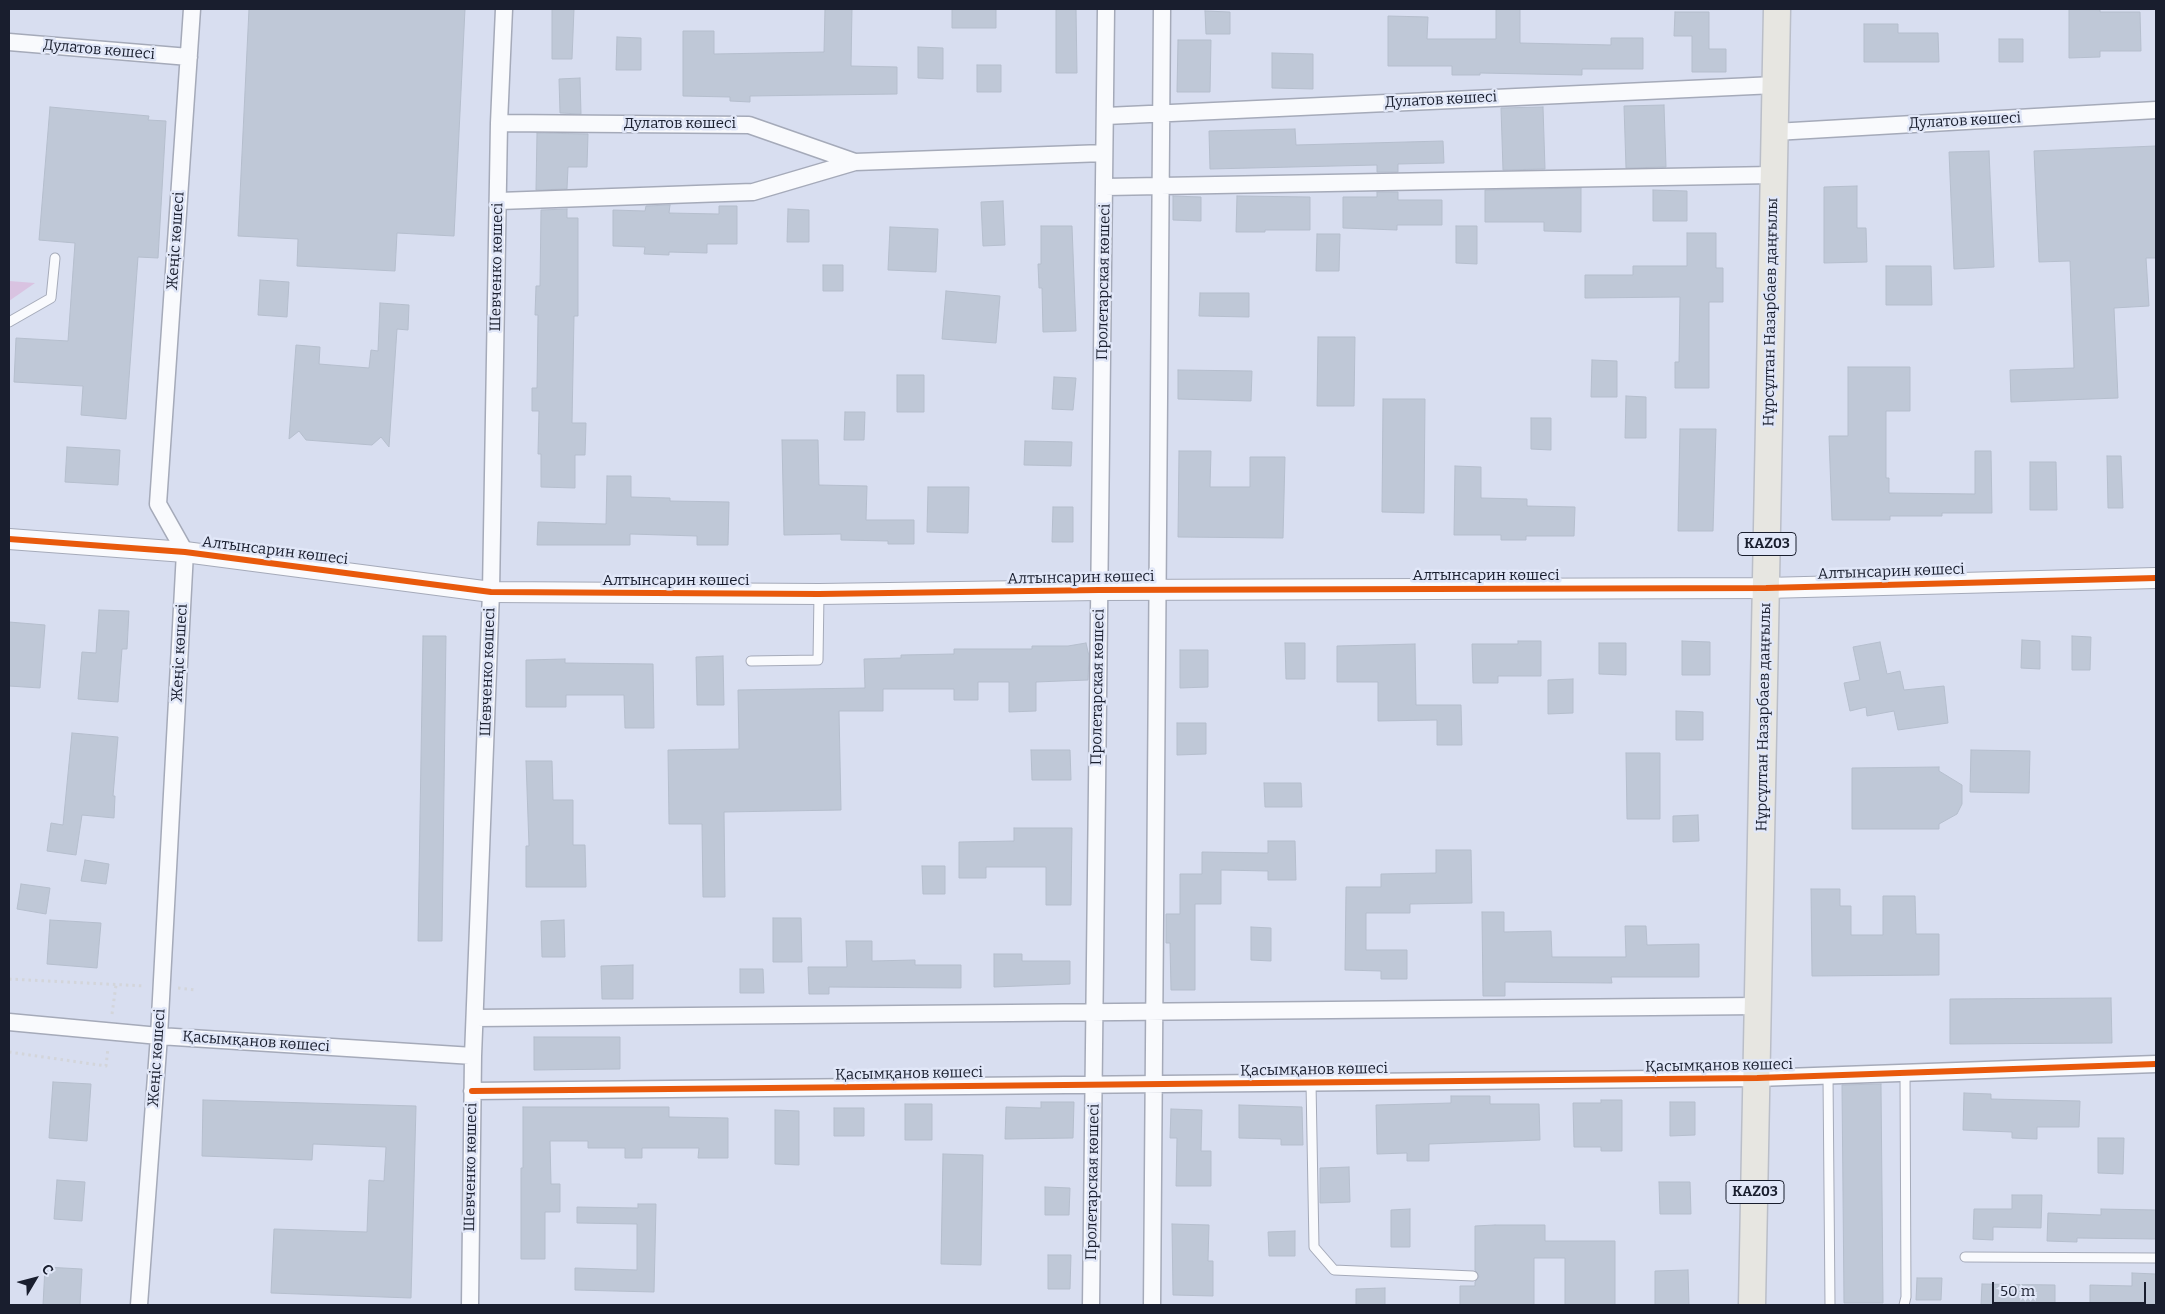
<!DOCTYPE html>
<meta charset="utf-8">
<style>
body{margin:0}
#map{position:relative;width:2165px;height:1314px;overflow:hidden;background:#d8def0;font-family:Bitter,serif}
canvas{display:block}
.frame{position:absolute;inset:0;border:10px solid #191e2e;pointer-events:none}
.north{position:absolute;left:10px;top:1254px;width:50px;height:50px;-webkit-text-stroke:4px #e1e7f8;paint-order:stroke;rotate:53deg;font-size:14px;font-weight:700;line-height:20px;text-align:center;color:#191e2e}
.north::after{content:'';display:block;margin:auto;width:18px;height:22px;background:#191e2e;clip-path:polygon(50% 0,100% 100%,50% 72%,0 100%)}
.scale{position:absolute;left:1992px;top:1282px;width:154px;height:22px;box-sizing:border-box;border:2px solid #191e2e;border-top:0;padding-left:6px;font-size:15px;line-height:18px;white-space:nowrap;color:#191e2e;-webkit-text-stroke:4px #e1e7f8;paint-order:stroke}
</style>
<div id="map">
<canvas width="2165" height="1314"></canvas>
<div class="frame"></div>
<div class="north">С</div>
<div class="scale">50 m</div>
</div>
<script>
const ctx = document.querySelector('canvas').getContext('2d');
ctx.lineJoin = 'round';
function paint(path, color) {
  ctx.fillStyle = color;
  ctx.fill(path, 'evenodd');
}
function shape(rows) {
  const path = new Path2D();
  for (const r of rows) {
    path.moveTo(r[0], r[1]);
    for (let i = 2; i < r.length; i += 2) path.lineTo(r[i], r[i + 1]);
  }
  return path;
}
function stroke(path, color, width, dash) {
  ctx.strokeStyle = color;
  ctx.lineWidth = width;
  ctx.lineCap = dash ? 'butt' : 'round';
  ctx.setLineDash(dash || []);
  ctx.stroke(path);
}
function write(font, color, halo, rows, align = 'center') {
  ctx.font = font + ' Bitter,serif';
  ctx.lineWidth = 5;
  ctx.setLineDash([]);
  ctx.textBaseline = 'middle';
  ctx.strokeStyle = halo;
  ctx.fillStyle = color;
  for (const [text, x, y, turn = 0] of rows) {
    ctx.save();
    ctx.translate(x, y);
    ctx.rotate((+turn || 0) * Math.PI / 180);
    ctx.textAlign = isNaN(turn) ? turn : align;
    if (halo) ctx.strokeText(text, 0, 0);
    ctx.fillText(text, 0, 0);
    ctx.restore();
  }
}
paint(shape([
 [9,281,35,283,9,301]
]), '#d9c3e1');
const building = shape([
 [249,9,465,9,454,236,397,233,395,271,297,266,298,239,238,236,249,9],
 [552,9,574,9,572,59,552,59,552,9],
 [825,9,852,9,851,66,897,67,897,94,750,96,750,102,730,101,730,97,683,96,683,31,714,31,714,54,824,52,825,9],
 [952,9,996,9,996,28,952,28,952,9],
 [1056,9,1076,9,1077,73,1056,73,1056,9],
 [1496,9,1520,9,1520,43,1611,45,1611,38,1643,38,1643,69,1582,69,1582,75,1480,73,1480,75,1452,75,1452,66,1388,66,1388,16,1428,17,1427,39,1496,39,1496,9],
 [2069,9,2100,9,2100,12,2140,12,2141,51,2100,51,2100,57,2069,58,2069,9],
 [1205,11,1230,12,1230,34,1206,34,1205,11],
 [1675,12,1709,12,1709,49,1726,49,1726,72,1692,72,1692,36,1674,36,1675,12],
 [1864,24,1898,24,1898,33,1938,33,1939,62,1864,62,1864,24],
 [617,37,641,38,641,70,616,70,617,37],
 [1999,39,2023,39,2023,62,1999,62,1999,39],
 [1178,40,1211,40,1210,92,1177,92,1178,40],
 [918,47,943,48,943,79,918,78,918,47],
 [1272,53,1313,54,1313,89,1272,88,1272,53],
 [977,65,1001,65,1001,92,977,92,977,65],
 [580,78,581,114,560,113,559,79,580,78],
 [1664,105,1666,167,1626,168,1624,106,1664,105],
 [50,107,149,116,148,120,166,121,158,258,138,257,126,419,81,415,83,386,14,382,16,338,68,341,75,243,39,240,50,107],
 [1543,107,1545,169,1503,170,1501,108,1543,107],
 [1295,129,1296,145,1443,141,1444,163,1398,164,1398,172,1377,172,1377,165,1210,169,1209,131,1295,129],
 [537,133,588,134,587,167,568,167,567,189,536,190,537,133],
 [2156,146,2156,258,2146,258,2149,306,2114,308,2118,398,2011,402,2010,370,2074,368,2070,261,2039,262,2034,151,2156,146],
 [1989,151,1994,267,1954,269,1949,152,1989,151],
 [1857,186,1857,228,1866,228,1867,262,1824,263,1824,187,1857,186],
 [1581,188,1581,232,1544,231,1544,222,1485,222,1485,190,1581,188],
 [1653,190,1687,191,1687,221,1653,221,1653,190],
 [1377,192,1398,192,1398,200,1442,200,1442,225,1397,225,1397,230,1343,228,1343,197,1377,197,1377,192],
 [1173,196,1201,197,1201,221,1173,220,1173,196],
 [1237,196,1310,197,1310,230,1265,230,1265,232,1236,232,1237,196],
 [1003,201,1005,245,983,246,981,202,1003,201],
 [670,205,669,213,719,214,719,206,737,206,737,244,707,244,707,253,669,252,669,255,644,254,645,247,613,246,613,210,645,211,646,206,670,205],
 [567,209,567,218,578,218,578,316,574,316,572,423,586,423,585,455,575,455,575,488,541,487,541,454,538,454,539,411,532,411,532,388,537,388,538,315,535,315,536,286,540,286,541,210,567,209],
 [788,209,809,210,809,242,787,242,788,209],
 [1041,226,1072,226,1076,331,1043,332,1042,288,1039,288,1038,264,1041,264,1041,226],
 [1456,226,1477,226,1477,264,1456,263,1456,226],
 [890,227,938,229,936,272,888,270,890,227],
 [1687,233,1716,233,1716,268,1723,268,1723,302,1709,302,1709,388,1675,388,1675,362,1679,362,1680,297,1585,298,1585,275,1633,275,1633,266,1687,266,1687,233],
 [1317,234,1340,234,1339,271,1316,271,1317,234],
 [823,265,843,265,843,291,823,291,823,265],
 [1886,266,1931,266,1932,305,1886,305,1886,266],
 [260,280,289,282,287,317,258,315,260,280],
 [946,291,1000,296,996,343,942,339,946,291],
 [1200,293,1249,293,1249,317,1199,316,1200,293],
 [380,303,409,305,408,330,397,329,389,447,381,437,372,445,306,440,299,431,289,439,296,345,320,347,319,364,369,368,371,350,378,351,380,303],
 [1318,337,1355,337,1354,406,1317,406,1318,337],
 [1592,360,1617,361,1617,397,1591,397,1592,360],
 [1848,367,1910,367,1910,411,1886,411,1886,478,1889,478,1889,493,1975,494,1975,451,1991,451,1992,513,1942,513,1942,516,1890,516,1890,520,1832,520,1829,436,1848,436,1848,367],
 [1178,370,1252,371,1251,401,1178,399,1178,370],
 [897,375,924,375,924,412,897,412,897,375],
 [1054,377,1076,378,1073,410,1052,409,1054,377],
 [1626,396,1646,397,1646,438,1625,438,1626,396],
 [1383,399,1425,399,1424,513,1382,512,1383,399],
 [845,412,865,412,864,440,844,440,845,412],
 [1531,418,1551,418,1551,450,1531,449,1531,418],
 [1680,429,1716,429,1713,531,1678,531,1680,429],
 [782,440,818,440,819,485,867,486,866,520,914,520,914,544,888,544,888,541,841,540,841,534,784,535,782,440],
 [1025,441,1072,442,1071,466,1024,465,1025,441],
 [67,447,120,450,118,485,65,482,67,447],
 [1179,451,1211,451,1210,487,1250,487,1250,457,1285,457,1283,538,1178,537,1179,451],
 [2107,456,2121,456,2123,508,2108,508,2107,456],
 [2030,462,2056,462,2057,510,2030,510,2030,462],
 [1455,466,1481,467,1481,498,1527,499,1527,506,1575,507,1574,536,1526,536,1526,540,1501,540,1501,535,1454,535,1455,466],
 [607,476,631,476,631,497,670,498,670,501,729,502,728,545,697,545,697,536,630,534,630,545,537,545,538,522,606,524,607,476],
 [928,487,969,487,968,533,927,532,928,487],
 [1053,507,1073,507,1073,542,1052,542,1053,507],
 [99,610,129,611,127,649,122,649,118,702,78,699,82,652,96,653,99,610],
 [9,622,45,625,40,688,9,686,9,622],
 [423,636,446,636,442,941,418,941,423,636],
 [2072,636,2091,637,2090,670,2072,670,2072,636],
 [2022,640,2040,641,2040,669,2021,668,2022,640],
 [1518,641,1541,641,1541,676,1498,676,1498,683,1473,683,1472,644,1518,644,1518,641],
 [1682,641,1710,642,1710,675,1682,675,1682,641],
 [1880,642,1887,674,1900,671,1904,690,1944,686,1948,723,1898,730,1894,711,1867,716,1866,707,1850,711,1844,683,1860,680,1853,647,1880,642],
 [1086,643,1089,656,1088,680,1036,682,1036,711,1009,712,1009,682,978,682,978,700,954,700,954,689,883,689,883,711,839,711,841,810,724,812,725,897,703,897,702,824,669,824,668,750,739,749,738,690,865,688,864,659,901,658,901,655,954,654,954,649,1032,649,1032,646,1068,646,1086,643],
 [1285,643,1305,643,1305,679,1286,679,1285,643],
 [1599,643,1626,643,1626,675,1599,674,1599,643],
 [1415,644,1416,705,1461,705,1462,745,1437,745,1437,720,1378,721,1378,682,1337,682,1337,646,1415,644],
 [1180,650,1208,650,1208,687,1180,688,1180,650],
 [723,656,724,705,697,705,696,657,723,656],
 [565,659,565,663,653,664,654,728,625,728,624,695,566,695,566,707,526,707,526,660,565,659],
 [1573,679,1573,713,1548,714,1548,680,1573,679],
 [1676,711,1703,712,1703,740,1676,740,1676,711],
 [1177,723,1206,723,1206,754,1177,755,1177,723],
 [72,733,118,737,113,796,115,796,114,818,82,815,76,855,47,851,51,823,63,825,72,733],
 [1031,750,1070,750,1071,780,1032,780,1031,750],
 [1971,750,2030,751,2029,793,1970,792,1971,750],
 [1626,753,1660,753,1660,819,1627,819,1626,753],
 [526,761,552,761,553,800,573,800,573,845,585,845,586,887,526,887,526,846,529,846,526,761],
 [1939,767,1939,771,1962,785,1962,804,1957,814,1939,824,1939,829,1852,829,1852,768,1939,767],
 [1264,783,1301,783,1302,807,1265,807,1264,783],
 [1698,815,1699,841,1673,842,1673,816,1698,815],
 [1014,828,1072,828,1071,905,1046,905,1046,867,986,867,986,878,959,878,959,842,1014,841,1014,828],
 [1268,841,1295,841,1296,880,1268,880,1268,871,1221,870,1221,904,1195,904,1195,990,1171,990,1170,943,1166,943,1166,914,1180,914,1180,874,1202,874,1202,852,1268,853,1268,841],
 [1436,850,1471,850,1472,903,1410,904,1410,913,1366,913,1366,950,1407,950,1407,979,1381,979,1381,971,1345,970,1346,887,1381,887,1381,874,1436,873,1436,850],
 [85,860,109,864,106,884,81,881,85,860],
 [922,866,945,866,945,894,923,894,922,866],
 [21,884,50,888,46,914,17,909,21,884],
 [1811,889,1840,889,1840,906,1851,906,1851,935,1883,935,1883,896,1915,896,1916,934,1939,934,1939,975,1812,976,1811,889],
 [1482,912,1504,912,1504,932,1551,931,1552,957,1626,957,1625,926,1646,926,1647,945,1699,944,1699,977,1611,977,1612,983,1505,982,1505,996,1483,996,1482,912],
 [773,918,801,918,802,962,773,962,773,918],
 [50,920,101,923,97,968,47,964,50,920],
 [564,920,565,957,542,957,541,921,564,920],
 [1251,927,1271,928,1271,961,1251,960,1251,927],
 [846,941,872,941,872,961,915,960,915,965,961,965,961,988,829,987,829,994,809,994,808,967,847,967,846,941],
 [994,954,1022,954,1022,961,1070,961,1070,984,994,987,994,954],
 [633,965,633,999,602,999,601,966,633,965],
 [740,969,763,969,764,993,740,993,740,969],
 [2111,998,2112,1043,1950,1044,1950,999,2111,998],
 [534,1037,620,1037,620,1069,534,1070,534,1037],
 [53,1082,91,1084,87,1141,49,1138,53,1082],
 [1881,1084,1883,1303,1844,1303,1842,1085,1881,1084],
 [1964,1093,1991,1094,1991,1099,2080,1101,2079,1127,2037,1127,2037,1139,2012,1138,2012,1132,1963,1130,1964,1093],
 [1451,1096,1490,1096,1490,1104,1539,1104,1540,1140,1429,1144,1429,1161,1407,1161,1407,1153,1377,1154,1376,1105,1451,1103,1451,1096],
 [203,1100,416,1106,411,1298,271,1293,274,1229,367,1232,369,1180,384,1181,386,1147,313,1144,312,1160,202,1156,203,1100],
 [1601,1100,1622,1100,1622,1151,1601,1151,1601,1147,1574,1147,1573,1103,1601,1103,1601,1100],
 [1041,1102,1074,1102,1073,1138,1005,1139,1006,1107,1041,1108,1041,1102],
 [1670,1102,1695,1102,1695,1135,1670,1136,1670,1102],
 [905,1104,932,1104,932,1140,905,1140,905,1104],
 [1239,1105,1302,1107,1303,1145,1281,1145,1281,1139,1239,1138,1239,1105],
 [523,1107,669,1107,669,1117,728,1118,728,1158,698,1158,699,1148,642,1148,642,1158,625,1158,625,1148,588,1148,588,1141,550,1141,551,1184,560,1184,560,1212,545,1212,545,1259,521,1259,521,1168,523,1168,523,1107],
 [834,1108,864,1108,864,1136,834,1136,834,1108],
 [1171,1109,1202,1110,1201,1151,1211,1151,1211,1186,1176,1186,1177,1138,1170,1138,1171,1109],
 [775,1110,799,1111,799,1165,775,1164,775,1110],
 [2098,1138,2124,1138,2123,1174,2098,1173,2098,1138],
 [943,1154,983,1155,981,1265,941,1264,943,1154],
 [1349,1167,1350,1202,1320,1203,1320,1168,1349,1167],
 [57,1180,85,1182,82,1221,54,1219,57,1180],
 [1659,1182,1690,1182,1691,1214,1660,1214,1659,1182],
 [1045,1187,1070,1188,1069,1215,1045,1215,1045,1187],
 [2012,1195,2042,1195,2041,1228,1993,1227,1993,1240,1973,1239,1974,1209,2012,1209,2012,1195],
 [638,1204,656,1204,654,1292,575,1290,575,1268,637,1270,637,1224,577,1223,577,1207,638,1208,638,1204],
 [1410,1209,1410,1247,1391,1247,1391,1210,1410,1209],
 [2101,1209,2156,1210,2156,1239,2077,1238,2077,1242,2047,1241,2048,1213,2101,1215,2101,1209],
 [1172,1224,1209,1225,1208,1261,1213,1261,1213,1296,1173,1295,1172,1224],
 [1495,1225,1545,1225,1545,1241,1615,1241,1615,1305,1565,1305,1565,1258,1534,1258,1534,1305,1460,1305,1460,1286,1475,1286,1475,1282,1479,1277,1475,1270,1475,1226,1495,1225],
 [1295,1231,1295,1256,1269,1256,1268,1232,1295,1231],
 [1048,1255,1071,1255,1070,1289,1048,1289,1048,1255],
 [45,1267,82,1269,80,1305,43,1305,45,1267],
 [1688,1270,1689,1305,1655,1305,1655,1271,1688,1270],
 [2132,1273,2156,1274,2156,1305,2090,1305,2090,1285,2132,1286,2132,1273],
 [1917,1278,1942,1278,1941,1300,1916,1300,1917,1278],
 [1982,1284,2055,1285,2055,1305,1981,1305,1982,1284],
 [1385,1288,1385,1305,1356,1305,1356,1289,1385,1288]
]);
paint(building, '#bfc8d7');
stroke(building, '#b5becd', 1);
const service = shape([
 [9,322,51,298,55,258],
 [751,661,818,660,819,594],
 [1828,1076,1830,1305],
 [1311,1083,1314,1247,1334,1270,1473,1276],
 [1965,1257,2156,1258],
 [1904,1305,1906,1297,1905,1073]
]);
const minor = shape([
 [9,42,189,57],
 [1106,116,1775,85],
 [499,123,749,125,855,162],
 [1775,132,2156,110],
 [1105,187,1773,175],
 [499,201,753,192,855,162,1104,153],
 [475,1018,1759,1006],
 [9,1022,159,1036,473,1056],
 [472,1091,1757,1078,2156,1064],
 [139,1305,159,1036,185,552,158,504,192,9],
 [470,1305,473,1056,491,592,499,123,504,9],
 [1091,1305,1106,9],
 [1152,1305,1162,9]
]);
const tertiary = shape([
 [9,539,185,552,491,592,819,594,1099,590,1766,588,2156,578]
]);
const primary = shape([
 [1752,1305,1777,9]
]);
stroke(service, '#a5aab9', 11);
stroke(minor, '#a5aab9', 19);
stroke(tertiary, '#a5aab9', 22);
stroke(primary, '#babec8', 29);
stroke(shape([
 [9,979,145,986],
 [178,988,195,990],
 [112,1014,116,985],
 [9,1052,106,1066,108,1048]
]), '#d3d5da', 3, [2.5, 4]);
stroke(service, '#f9fafd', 9);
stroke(minor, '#f9fafd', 16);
stroke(tertiary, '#f9fafd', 20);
stroke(primary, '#e7e6e1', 26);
stroke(shape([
 [9,539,185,552,491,592,819,594,1099,590,1766,588,2156,578],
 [472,1091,1757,1078,2156,1064]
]), '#e8590c', 6);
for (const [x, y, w] of [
 [1767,544,58],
 [1755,1192,58]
]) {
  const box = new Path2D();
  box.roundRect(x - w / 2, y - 11.5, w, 23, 4);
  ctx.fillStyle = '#e1e7f8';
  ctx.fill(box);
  stroke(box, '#191e2e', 1);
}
write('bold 14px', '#191e2e', null, [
 ["KАZ03",1767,544],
 ["KАZ03",1755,1192]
]);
write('15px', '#191e2e', '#e1e7f8', [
 ["Дулатов көшесі",99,50,5],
 ["Дулатов көшесі",1441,100,-3],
 ["Дулатов көшесі",1965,121,-3],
 ["Дулатов көшесі",680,124],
 ["Жеңіс көшесі",176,241,-86],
 ["Шевченко көшесі",497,267,-89],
 ["Пролетарская көшесі",1104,282,-89],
 ["Нұрсұлтан Назарбаев даңғылы",1771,312,-89],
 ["Алтынсарин көшесі",275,551,7],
 ["Алтынсарин көшесі",1891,572,-2],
 ["Алтынсарин көшесі",1486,576],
 ["Алтынсарин көшесі",1081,578,-1],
 ["Алтынсарин көшесі",676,581],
 ["Жеңіс көшесі",180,653,-87],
 ["Шевченко көшесі",488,672,-88],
 ["Пролетарская көшесі",1098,687,-89],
 ["Нұрсұлтан Назарбаев даңғылы",1764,717,-89],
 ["Қасымқанов көшесі",256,1042,4],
 ["Жеңіс көшесі",157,1058,-86],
 ["Қасымқанов көшесі",1719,1066,-1],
 ["Қасымқанов көшесі",1314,1070,-1],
 ["Қасымқанов көшесі",909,1074,-1],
 ["Шевченко көшесі",471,1167,-89],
 ["Пролетарская көшесі",1093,1182,-89]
]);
</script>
